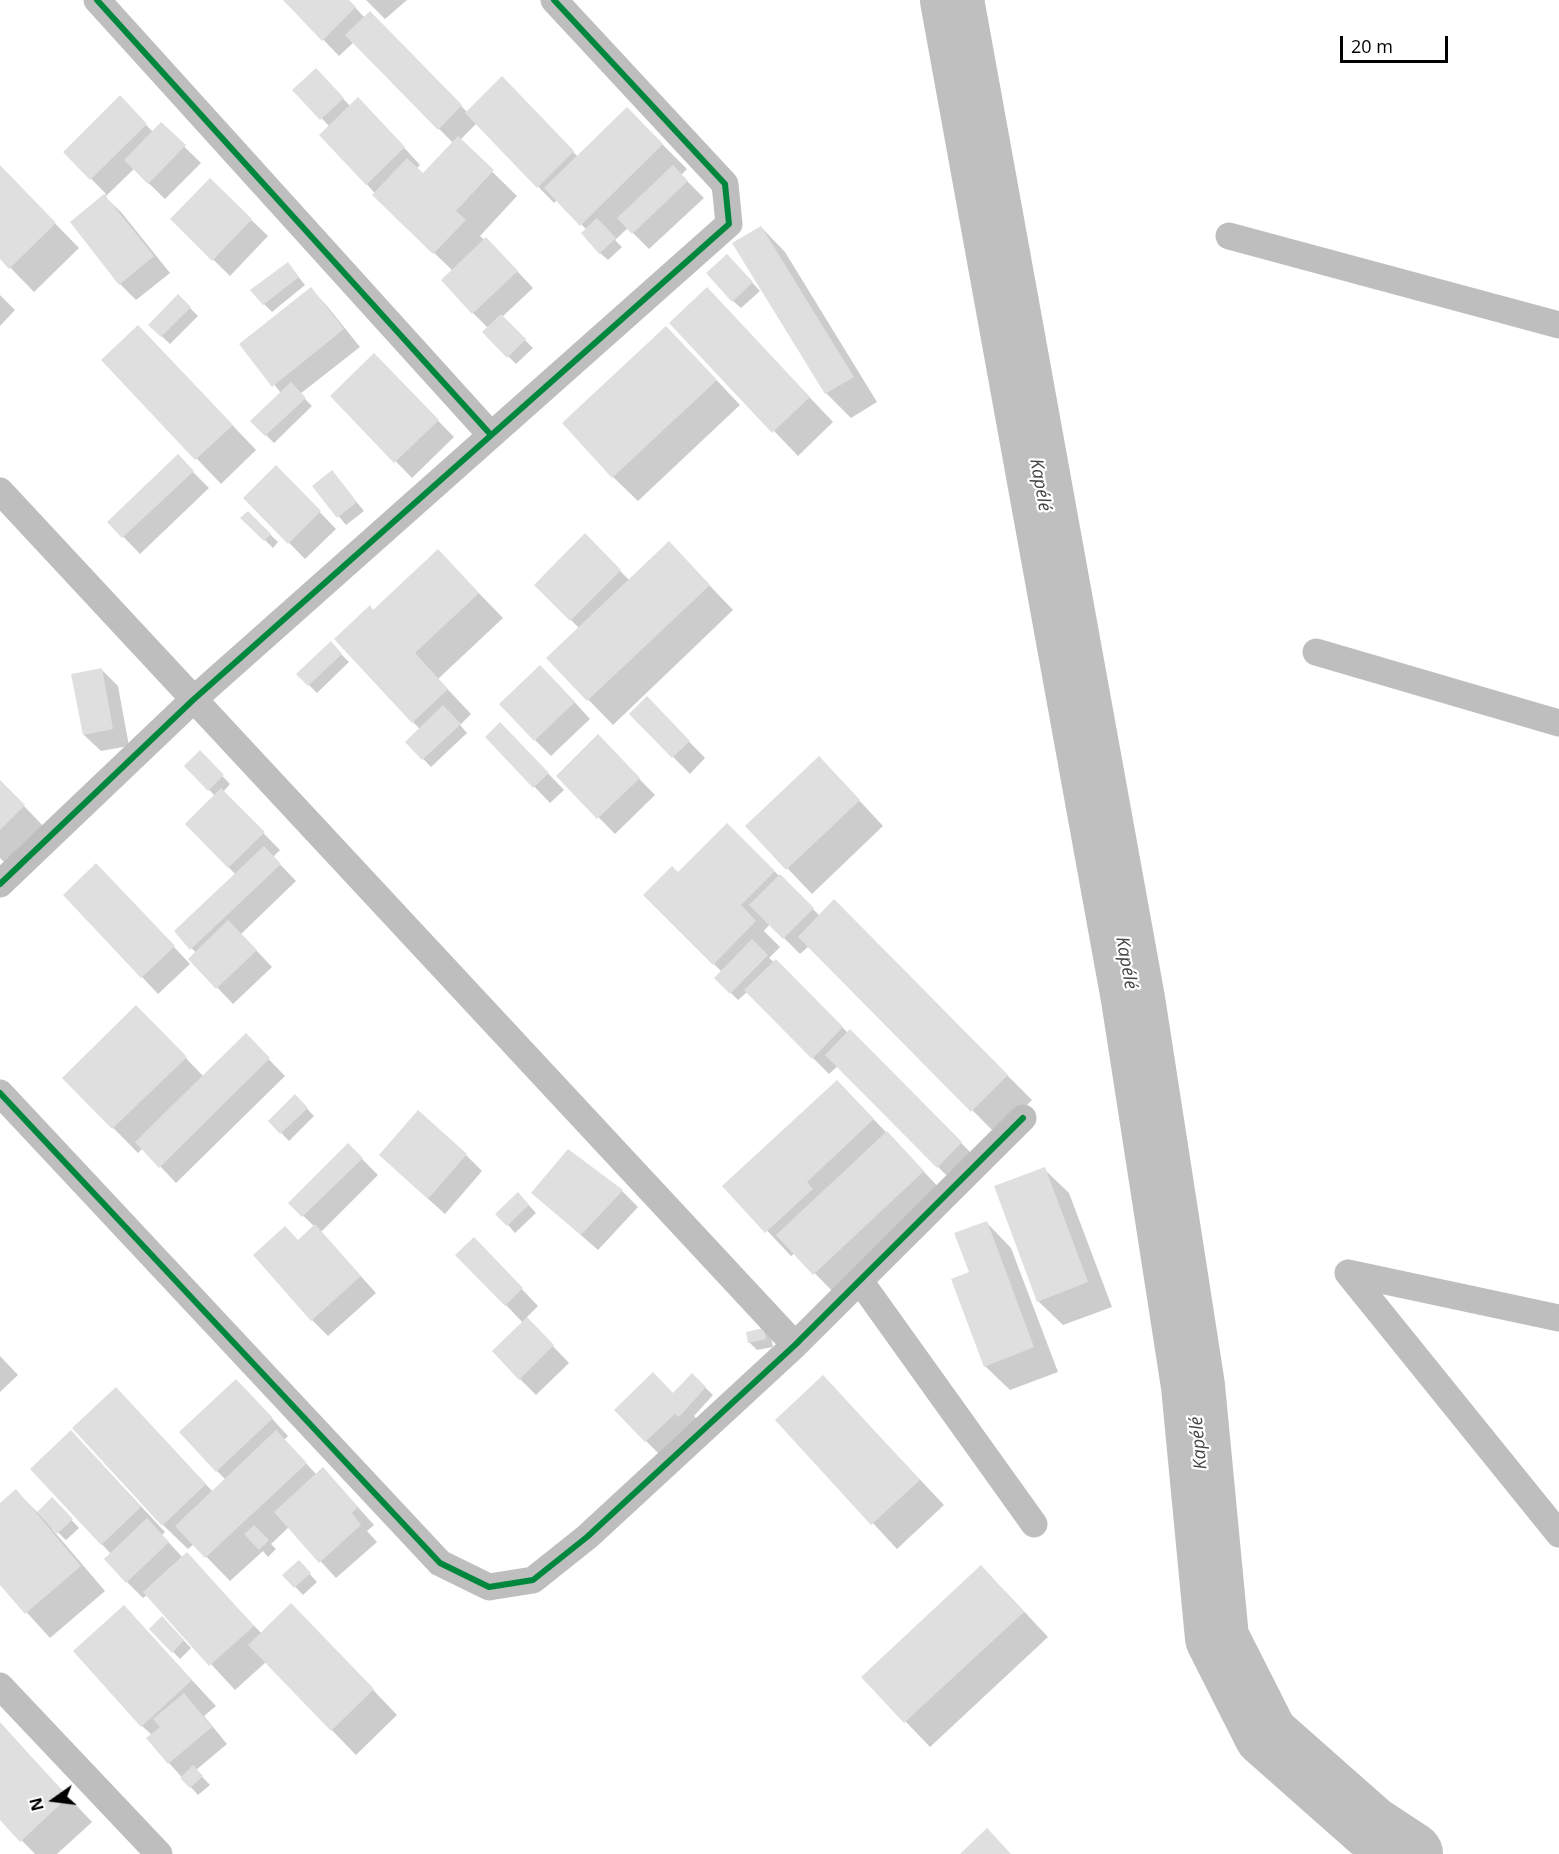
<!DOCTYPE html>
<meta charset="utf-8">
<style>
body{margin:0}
#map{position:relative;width:1559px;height:1854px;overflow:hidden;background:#fff;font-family:"Open Sans",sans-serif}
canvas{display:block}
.north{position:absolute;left:24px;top:1770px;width:60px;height:60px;-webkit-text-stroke:4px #fff;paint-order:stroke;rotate:256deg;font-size:16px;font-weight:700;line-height:24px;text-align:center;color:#000}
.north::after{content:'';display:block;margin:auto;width:21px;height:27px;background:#000;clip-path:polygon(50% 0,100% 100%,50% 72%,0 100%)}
.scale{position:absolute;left:1340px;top:36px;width:108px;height:27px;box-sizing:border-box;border:3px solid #000;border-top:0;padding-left:8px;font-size:18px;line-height:21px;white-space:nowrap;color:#000;-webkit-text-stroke:4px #fff;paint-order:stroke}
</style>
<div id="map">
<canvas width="1559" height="1854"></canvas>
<div class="north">N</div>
<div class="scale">20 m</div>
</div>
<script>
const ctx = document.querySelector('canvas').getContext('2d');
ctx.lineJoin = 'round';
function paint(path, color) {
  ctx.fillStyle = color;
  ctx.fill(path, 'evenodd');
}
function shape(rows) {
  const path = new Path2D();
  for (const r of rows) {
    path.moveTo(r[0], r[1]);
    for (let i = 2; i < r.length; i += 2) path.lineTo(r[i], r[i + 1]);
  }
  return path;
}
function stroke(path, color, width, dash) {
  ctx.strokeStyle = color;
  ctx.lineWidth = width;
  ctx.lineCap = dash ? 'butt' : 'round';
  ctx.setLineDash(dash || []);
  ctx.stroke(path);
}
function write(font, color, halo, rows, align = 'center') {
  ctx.font = font + ' "Open Sans",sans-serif';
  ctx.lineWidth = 4.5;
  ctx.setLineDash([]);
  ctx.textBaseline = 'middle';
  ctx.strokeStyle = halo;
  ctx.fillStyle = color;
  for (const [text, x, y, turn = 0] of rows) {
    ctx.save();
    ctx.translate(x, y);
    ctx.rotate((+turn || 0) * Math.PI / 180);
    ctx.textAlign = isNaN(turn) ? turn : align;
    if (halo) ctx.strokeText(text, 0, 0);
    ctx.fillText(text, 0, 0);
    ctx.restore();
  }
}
paint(shape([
 [285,0,348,0,365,18,370,13,467,112,502,79,578,157,627,109,687,169,681,175,704,198,649,249,628,228,615,240,622,247,608,260,600,253,587,230,557,200,554,203,477,123,460,140,517,196,480,236,503,256,533,288,502,317,533,348,516,364,484,332,488,328,473,313,453,271,399,219,321,135,330,127,294,90,316,70,351,107,375,116,420,165,416,169,423,175,453,143,354,42,339,56],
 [366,0,407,0,385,19],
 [120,98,153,132,161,124,201,163,165,199,134,169,105,197,121,212,170,273,136,300,120,284,72,222,106,194,65,152],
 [0,167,79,248,34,292,0,257],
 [210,180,268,236,230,276,172,219],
 [761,227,785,252,877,402,851,418,826,393,734,244],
 [288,264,305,285,272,312,264,304],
 [735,264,760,291,741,308,733,301],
 [311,289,327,306,360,347,300,394,312,406,274,443,252,421,281,393,241,344],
 [707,289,833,422,798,456,671,323],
 [0,295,15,310,0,326],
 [178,296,198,316,170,344,150,325],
 [163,352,256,450,221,484,103,360],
 [690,352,740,405,638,501,613,477],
 [390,372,454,437,412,478,332,396],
 [178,457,209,488,140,554,109,522],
 [276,467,336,529,305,559,245,498],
 [332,472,364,511,346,525,314,486],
 [248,513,278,542,273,548,243,518],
 [585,535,629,580,693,568,733,610,613,725,548,658,579,628,536,585],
 [438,551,503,618,438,679,471,714,460,725,467,733,431,767,407,742,420,729,413,722,374,611],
 [330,643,349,662,317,693,298,674],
 [101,669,118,686,129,746,101,751,84,735],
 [557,683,590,719,551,756,535,740],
 [631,714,663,715,705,758,690,774],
 [487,737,516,740,564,790,550,803],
 [200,753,230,784,223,792,280,850,273,857,296,881,241,934,272,967,233,1004,190,959,196,953,176,931,236,875,187,824,215,796,186,766],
 [614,753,655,795,615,834,558,776],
 [0,781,48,831,10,868,0,858],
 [843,783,883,826,812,894,747,826],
 [727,825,820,916,834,902,1032,1100,997,1135,809,946,800,954,770,924,764,931,780,947,769,958,774,962,776,961,848,1033,850,1031,978,1160,954,1183,838,1066,829,1074,747,992,738,1000,716,978,722,972,645,895,678,874],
 [112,881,190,964,158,994,65,895],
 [161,1032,204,1077,246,1036,285,1076,176,1183,143,1148,138,1153,64,1078],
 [295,1096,314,1116,289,1141,270,1121],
 [861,1106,948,1197,839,1298,795,1253,791,1256,725,1186],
 [348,1145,378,1175,321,1232,376,1293,328,1336,312,1320,315,1227,290,1203],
 [466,1155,482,1171,445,1214,397,1171],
 [1044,1169,1069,1193,1112,1307,1063,1325,1038,1301],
 [622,1191,638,1207,598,1250,533,1193],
 [526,1202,536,1213,515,1233,508,1225],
 [987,1223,1011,1248,1058,1372,1010,1390,985,1366,971,1273],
 [490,1256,538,1306,526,1318,569,1363,536,1395,520,1379,523,1323,506,1305],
 [763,1329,771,1337,773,1347,757,1350,749,1342],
 [0,1356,18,1375,0,1392],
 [692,1375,713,1395,694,1416,699,1422,662,1457,646,1441,674,1395],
 [823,1377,944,1505,897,1549,777,1420],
 [116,1389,213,1492,226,1480,217,1471,252,1397,288,1436,284,1440,317,1475,339,1486,374,1525,367,1531,377,1542,336,1578,289,1527,271,1544,276,1549,268,1557,263,1551,230,1581,194,1544,188,1549,163,1525],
 [95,1457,165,1532,162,1535,183,1558,187,1555,262,1634,316,1630,397,1715,356,1755,266,1662,235,1690,147,1595,143,1598,127,1582,106,1559,111,1554,32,1469],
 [16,1491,38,1513,52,1499,79,1528,66,1540,53,1528,52,1529,105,1591,50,1638,0,1583,0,1505],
 [299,1562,317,1582,303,1595,284,1575],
 [1005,1591,1048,1637,930,1747,863,1677],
 [124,1607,216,1706,204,1716,227,1744,196,1770,210,1785,198,1795,169,1763,152,1735,142,1726],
 [162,1618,191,1648,180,1659,151,1629],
 [0,1724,92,1822,57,1854,35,1854,0,1818]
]), '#0003');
stroke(shape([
 [952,0,1133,999,1193,1386,1217,1638,1266,1735,1370,1827,1411,1854]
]), '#bfbfbf', 64);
paint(shape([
 [283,0,349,0,356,7,322,41],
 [370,11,462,105,438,130,345,35],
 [316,68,344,98,320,120,292,90],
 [502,76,574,151,537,188,465,113],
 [120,95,147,124,90,180,63,152],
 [358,97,405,147,366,185,319,135],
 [627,107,663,144,580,226,544,188],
 [161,122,186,145,148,184,124,160],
 [458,136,494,170,456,211,466,220,433,254,372,195,407,158,423,173],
 [0,165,56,223,9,269,0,259],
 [673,165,688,181,632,234,617,218],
 [210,178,252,219,212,261,170,219],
 [104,194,154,256,119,285,70,222],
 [597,218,616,238,599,254,581,233],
 [761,226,854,377,825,394,732,243],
 [486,237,518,271,472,314,441,280],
 [727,254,753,282,732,302,706,273],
 [288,262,299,277,263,305,250,290],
 [311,287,344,329,272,387,239,344],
 [707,287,810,397,772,433,669,323],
 [178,294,191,307,161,337,148,325],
 [501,314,526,339,507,358,482,332],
 [138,325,233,425,195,460,101,360],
 [666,326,717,380,612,478,562,423],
 [374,353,439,420,394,463,330,396],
 [291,382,306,398,265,436,250,421],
 [178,454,194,471,122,538,107,522],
 [276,465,321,511,288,544,243,498],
 [332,470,357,502,337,518,312,486],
 [248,511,271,534,264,541,240,518],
 [585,533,621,570,570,621,534,585],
 [669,541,710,585,587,701,546,658],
 [438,549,479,593,415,653,448,689,412,723,334,639,370,605,373,610],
 [331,641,342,654,308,686,296,674],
 [540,665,575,702,534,741,499,704],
 [102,668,113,729,83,735,71,674],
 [647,696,690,741,672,758,629,714],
 [443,705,461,724,422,760,405,742],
 [500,722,549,773,533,788,485,737],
 [598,734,640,778,597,819,556,776],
 [200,750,224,775,208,791,184,766],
 [819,756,860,800,786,870,745,826],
 [0,780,25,805,0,830],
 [221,788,265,832,228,868,185,824],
 [727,823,775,871,741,905,756,921,713,965,643,895,672,866,678,872],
 [264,846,281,864,190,950,174,931],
 [96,863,175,946,141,978,63,895],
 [780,874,814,908,783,939,749,905],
 [834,899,1008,1075,971,1112,798,937],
 [228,920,257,950,216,989,188,959],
 [752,939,768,955,730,994,714,978],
 [776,959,843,1027,812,1059,744,990],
 [136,1005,187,1057,112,1129,62,1078],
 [850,1029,962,1142,937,1168,825,1055],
 [246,1033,270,1058,159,1168,135,1142],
 [837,1080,874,1119,807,1182,813,1189,765,1233,722,1186],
 [295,1094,308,1108,280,1134,268,1121],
 [418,1110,467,1154,428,1199,379,1155],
 [887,1131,924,1171,813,1275,776,1235],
 [348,1143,363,1158,302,1217,288,1203],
 [568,1149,623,1190,581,1235,531,1193],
 [1045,1167,1088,1282,1037,1302,994,1186],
 [518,1192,529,1205,507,1226,495,1214],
 [987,1221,1034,1347,984,1367,951,1279,969,1272,954,1233],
 [315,1224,361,1276,311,1321,253,1255,285,1226,298,1240],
 [474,1237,523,1288,505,1306,455,1255],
 [527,1317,554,1345,519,1380,492,1351],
 [764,1328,766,1339,748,1343,746,1332],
 [653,1372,673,1393,692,1373,706,1387,679,1417,675,1414,645,1442,614,1410],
 [823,1375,920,1480,871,1525,775,1420],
 [236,1379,273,1418,216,1472,179,1432],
 [116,1387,206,1484,162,1526,72,1428],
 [71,1430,141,1507,101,1545,30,1469],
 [276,1430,307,1463,205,1558,175,1526],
 [323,1467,358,1507,352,1513,361,1525,319,1563,274,1512],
 [16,1489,81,1566,25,1614,0,1585,0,1503],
 [52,1497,73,1519,57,1534,37,1512],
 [147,1518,169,1542,126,1583,104,1559],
 [254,1525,269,1540,259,1550,244,1534],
 [187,1552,254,1626,209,1666,143,1592],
 [299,1560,311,1573,294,1588,282,1575],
 [981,1565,1024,1612,904,1723,861,1677],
 [291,1603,374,1689,331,1731,248,1645],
 [124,1605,192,1680,141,1727,73,1651],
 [162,1616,184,1640,172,1653,149,1629],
 [184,1693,212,1727,168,1764,146,1738,160,1727,153,1719],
 [0,1722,68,1797,20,1842,0,1820],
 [193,1765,203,1776,190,1788,180,1778],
 [987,1828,1011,1854,960,1854]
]), '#dfdfdf');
stroke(shape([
 [97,0,491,435],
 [1229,236,1559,325],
 [0,491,795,1345],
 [1316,652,1559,723],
 [0,884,193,700,729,224,725,184,554,0],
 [0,1093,440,1563,489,1587,533,1580,587,1537,795,1345,1023,1118],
 [1348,1273,1559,1534],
 [1348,1273,1559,1318],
 [860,1281,1034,1524],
 [0,1686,159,1854]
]), '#bebebe', 27);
stroke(shape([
 [97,0,491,435],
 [0,884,193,700,729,224,725,184,554,0],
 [0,1093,440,1563,489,1587,533,1580,587,1537,795,1345,1023,1118]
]), '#00873e', 6);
write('italic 18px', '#444', '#fff', [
 ["Kapélé",1040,485,80],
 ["Kapélé",1126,963,80],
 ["Kapélé",1199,1443,-95]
]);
</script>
